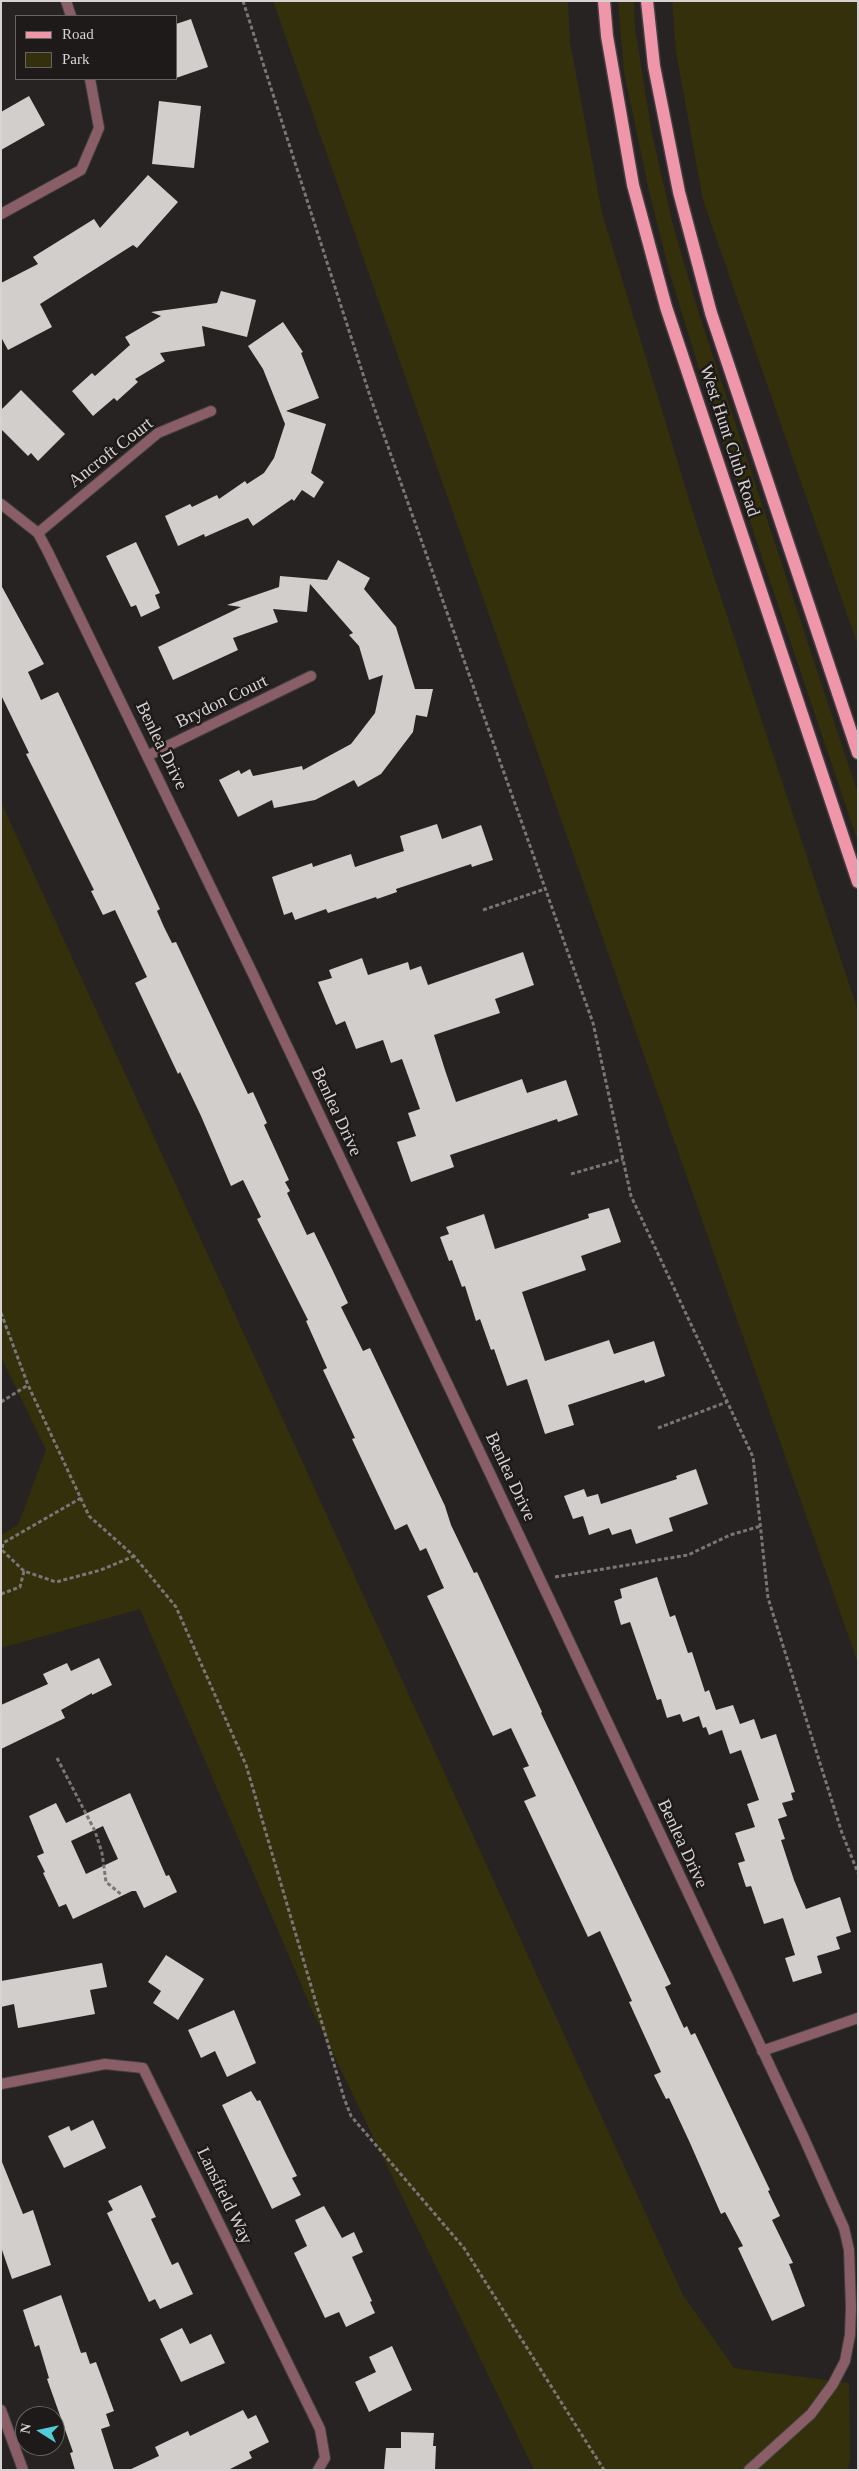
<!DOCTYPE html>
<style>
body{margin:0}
#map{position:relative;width:859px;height:2471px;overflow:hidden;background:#272322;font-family:"Times New Roman",serif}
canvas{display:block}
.frame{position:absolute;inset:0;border:2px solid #d6d3d2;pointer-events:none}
.legend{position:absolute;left:15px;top:15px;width:162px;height:65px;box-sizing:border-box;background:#1e1a19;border:1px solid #686463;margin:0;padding:6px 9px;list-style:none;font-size:15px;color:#d6d3d2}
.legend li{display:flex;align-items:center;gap:10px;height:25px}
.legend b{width:25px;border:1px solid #686463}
.north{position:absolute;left:15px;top:2406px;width:50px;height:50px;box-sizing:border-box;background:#1e1a19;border:1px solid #686463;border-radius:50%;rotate:280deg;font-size:14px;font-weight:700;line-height:20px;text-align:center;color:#d6d3d2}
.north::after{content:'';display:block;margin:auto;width:18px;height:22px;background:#52ccd6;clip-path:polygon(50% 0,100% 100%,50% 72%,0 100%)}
</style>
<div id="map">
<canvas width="859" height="2471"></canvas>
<div class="frame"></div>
<ul class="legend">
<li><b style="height:6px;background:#ef96aa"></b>Road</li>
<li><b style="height:14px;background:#33300b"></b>Park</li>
</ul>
<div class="north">N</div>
</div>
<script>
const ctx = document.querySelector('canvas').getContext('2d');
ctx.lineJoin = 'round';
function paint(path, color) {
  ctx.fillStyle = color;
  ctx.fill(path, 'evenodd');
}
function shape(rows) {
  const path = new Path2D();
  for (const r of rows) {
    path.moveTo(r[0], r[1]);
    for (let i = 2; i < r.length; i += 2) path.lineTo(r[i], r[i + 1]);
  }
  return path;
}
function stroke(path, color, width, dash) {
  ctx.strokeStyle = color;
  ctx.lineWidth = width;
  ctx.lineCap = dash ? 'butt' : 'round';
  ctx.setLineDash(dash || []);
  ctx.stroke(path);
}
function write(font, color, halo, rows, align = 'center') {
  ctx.font = font + ' "Times New Roman",serif';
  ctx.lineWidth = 5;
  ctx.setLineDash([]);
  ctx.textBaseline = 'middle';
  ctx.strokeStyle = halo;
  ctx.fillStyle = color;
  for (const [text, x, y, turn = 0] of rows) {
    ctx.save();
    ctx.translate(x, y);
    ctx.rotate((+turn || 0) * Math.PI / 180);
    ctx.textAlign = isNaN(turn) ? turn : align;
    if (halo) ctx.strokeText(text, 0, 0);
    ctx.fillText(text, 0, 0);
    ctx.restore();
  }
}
paint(shape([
 [273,1,568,1,570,42,602,213,695,519,858,1011,858,1663],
 [618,1,634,1,635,28,652,134,673,225,699,314,858,794,858,842,703,382,670,274,649,191,624,72],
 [672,1,858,1,858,646,703,200,676,52],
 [1,802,683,2295,734,2368,849,2383,850,2458,848,2470,534,2470,313,2012,140,1609,1,1648,1,1535,18,1525,46,1450,1,1357]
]), '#33300b');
paint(shape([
 [191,19,208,67,176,78,176,24],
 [29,96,45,125,1,150,1,112],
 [159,101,201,106,194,168,152,164],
 [148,175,178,202,137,248,133,245,40,304,52,327,8,350,1,337,1,283,38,264,33,257,94,219,100,228],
 [221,291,256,300,247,337,202,326,205,346,160,353,165,361,135,379,138,382,117,401,114,398,93,416,72,391,92,373,95,376,130,345,125,337,161,316,151,312,217,303],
 [283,322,303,352,301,353,319,398,286,411,326,424,311,473,324,482,314,498,302,490,294,501,292,499,253,526,248,518,205,537,204,534,178,546,165,516,190,504,192,507,217,495,219,499,245,481,247,484,264,473,274,458,285,424,263,369,248,346],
 [21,390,65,434,38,461,31,453,28,456,1,429,1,410],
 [136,542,160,593,155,595,160,608,141,617,136,605,131,607,106,556],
 [338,560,370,578,364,589,396,627,415,689,433,689,427,717,416,715,413,732,381,774,358,787,354,780,315,800,274,808,272,800,238,817,219,780,239,770,241,774,250,769,253,776,302,766,303,770,351,744,375,713,383,675,369,680,359,646,349,635,353,633,310,584,307,612,273,609,278,622,233,638,238,650,173,680,158,647,241,607,227,605,279,587,280,576,327,580],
 [1,585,44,664,28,672,41,700,58,692,76,730,160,909,157,911,164,927,172,943,176,942,248,1094,253,1092,267,1123,264,1125,289,1180,285,1182,290,1191,287,1193,307,1235,314,1232,332,1269,348,1303,341,1307,363,1351,370,1348,445,1506,451,1525,474,1573,477,1572,542,1712,541,1713,671,1984,665,1987,684,2028,687,2026,691,2035,695,2033,770,2190,768,2191,780,2216,772,2220,793,2263,789,2264,805,2306,772,2321,738,2248,743,2246,725,2212,721,2214,690,2143,669,2098,666,2099,654,2075,661,2072,629,2002,632,2001,600,1931,588,1937,524,1801,536,1796,523,1768,529,1766,511,1728,493,1736,427,1596,444,1588,426,1548,420,1551,407,1524,395,1530,352,1439,355,1438,323,1370,327,1368,306,1321,308,1320,257,1219,261,1217,243,1180,231,1186,201,1116,180,1072,178,1074,135,983,147,977,115,910,103,915,91,891,94,890,26,754,29,753,1,695],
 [437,824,442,839,481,825,493,860,472,867,471,864,396,889,397,892,377,899,376,897,328,913,326,909,295,920,292,912,284,915,272,877,312,863,313,867,351,854,355,867,385,857,404,851,400,836],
 [523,952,534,985,495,999,500,1013,434,1035,445,1070,456,1102,522,1079,527,1093,566,1080,578,1115,558,1122,557,1119,450,1155,454,1167,411,1182,397,1142,416,1136,408,1113,420,1109,402,1059,391,1063,383,1040,356,1049,345,1021,336,1025,318,982,332,978,329,970,362,958,368,975,408,962,410,970,421,966,428,985],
 [609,1208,621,1242,581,1256,586,1270,522,1292,545,1361,609,1340,614,1354,654,1341,665,1376,645,1383,644,1380,568,1405,574,1425,545,1434,527,1379,507,1386,494,1349,491,1350,480,1319,476,1321,465,1286,462,1287,452,1260,449,1261,440,1237,449,1234,446,1227,484,1214,495,1249,589,1218,588,1214],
 [696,1469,708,1504,669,1518,673,1531,636,1544,631,1529,612,1535,609,1528,589,1535,583,1516,573,1519,564,1496,584,1489,587,1497,598,1494,601,1504,677,1479,676,1476],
 [657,1577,670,1617,675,1615,688,1653,692,1652,705,1692,709,1690,716,1710,733,1705,740,1724,754,1719,761,1739,776,1734,795,1792,791,1793,793,1800,782,1803,787,1816,778,1819,785,1839,781,1840,794,1880,806,1909,840,1897,851,1932,836,1937,840,1949,817,1956,822,1973,793,1982,785,1958,795,1955,783,1918,764,1924,751,1886,746,1887,738,1863,745,1861,735,1833,755,1827,747,1804,759,1800,741,1750,730,1754,722,1730,709,1735,706,1727,703,1728,699,1716,683,1722,680,1714,667,1718,661,1699,657,1700,630,1622,621,1625,614,1601,622,1598,620,1589],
 [99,1658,112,1685,92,1695,92,1693,61,1710,65,1718,1,1749,1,1705,48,1684,43,1674,67,1663,71,1671],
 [130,1793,166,1876,169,1875,177,1892,144,1908,136,1891,132,1891,73,1919,66,1904,59,1907,43,1873,45,1872,37,1856,44,1853,29,1816,56,1803,66,1823],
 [103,1826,118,1859,86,1874,71,1841],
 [166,1955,204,1979,178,2020,153,2003,161,1991,148,1982],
 [102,1963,107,1987,90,1990,95,2014,18,2028,14,2004,1,2007,1,1981],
 [234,2010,256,2063,227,2077,215,2051,201,2058,188,2030],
 [251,2091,257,2101,260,2100,285,2152,297,2176,292,2178,301,2195,272,2209,222,2105],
 [93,2120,106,2148,64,2168,48,2136,69,2126,71,2131],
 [2,2162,23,2214,33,2210,51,2265,12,2279,1,2247],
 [141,2185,156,2217,151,2219,172,2265,178,2262,193,2294,160,2309,155,2299,149,2302,107,2213,113,2210,108,2201],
 [324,2206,342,2238,354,2232,363,2252,352,2257,372,2301,370,2302,375,2313,346,2327,339,2312,325,2318,294,2253,307,2246,295,2220],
 [61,2295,81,2353,86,2352,90,2364,96,2362,114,2411,106,2414,110,2426,101,2429,114,2470,75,2470,70,2453,73,2452,47,2379,49,2378,39,2345,35,2347,23,2310],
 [182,2328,190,2344,211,2334,225,2363,181,2382,160,2339],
 [392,2346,412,2390,369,2412,355,2382,376,2372,369,2357],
 [243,2410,248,2419,256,2415,269,2442,249,2452,252,2458,228,2470,129,2470,159,2456,155,2447,188,2431,190,2436],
 [401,2432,434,2433,433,2446,436,2446,435,2470,384,2470,386,2448,401,2448]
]), '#d1cecb');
const street = shape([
 [66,1,71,16],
 [1,214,81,170,99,128,90,79],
 [1,504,38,533,48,552,251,970,495,1484,803,2136,844,2228,849,2250,851,2307,850,2335,845,2361,833,2384,811,2414,749,2470],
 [38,533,158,433,211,411],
 [147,756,311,676],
 [762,2051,858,2018],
 [1,2084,105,2064,143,2068,320,2429,325,2458,318,2470],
 [1,2410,23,2470]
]);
const primary = shape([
 [604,1,607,36,633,185,666,307,858,882],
 [647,1,654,66,679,192,711,313,858,753]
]);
stroke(street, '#433f3e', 12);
stroke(primary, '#433f3e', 15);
stroke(shape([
 [243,1,370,396,593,1023,631,1196,753,1457,768,1598,842,1833,858,1873],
 [483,910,545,889],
 [571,1174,623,1159],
 [1,1313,28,1385,89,1516,134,1556,176,1607,246,1765,344,2098,351,2116,464,2248,604,2470],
 [1,1402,28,1385],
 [658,1428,727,1402],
 [81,1498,3,1543,2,1550,24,1571,56,1582,101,1570,134,1556],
 [555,1577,688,1555,730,1535,761,1526],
 [1,1594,20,1587,24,1571],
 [57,1758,95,1831,102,1853,106,1882,122,1895]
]), '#7a7675', 3, [4, 2.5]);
stroke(street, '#895e67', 10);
stroke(primary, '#ef96aa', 12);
write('18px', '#d6d3d2', '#1e1a19', [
 ["West Hunt Club Road",729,441,72],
 ["Ancroft Court",111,453,-38],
 ["Brydon Court",222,702,-26],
 ["Benlea Drive",161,746,64],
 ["Benlea Drive",336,1112,65],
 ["Benlea Drive",510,1477,65],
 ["Benlea Drive",682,1844,65],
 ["Lansfield Way",224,2196,64]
]);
</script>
